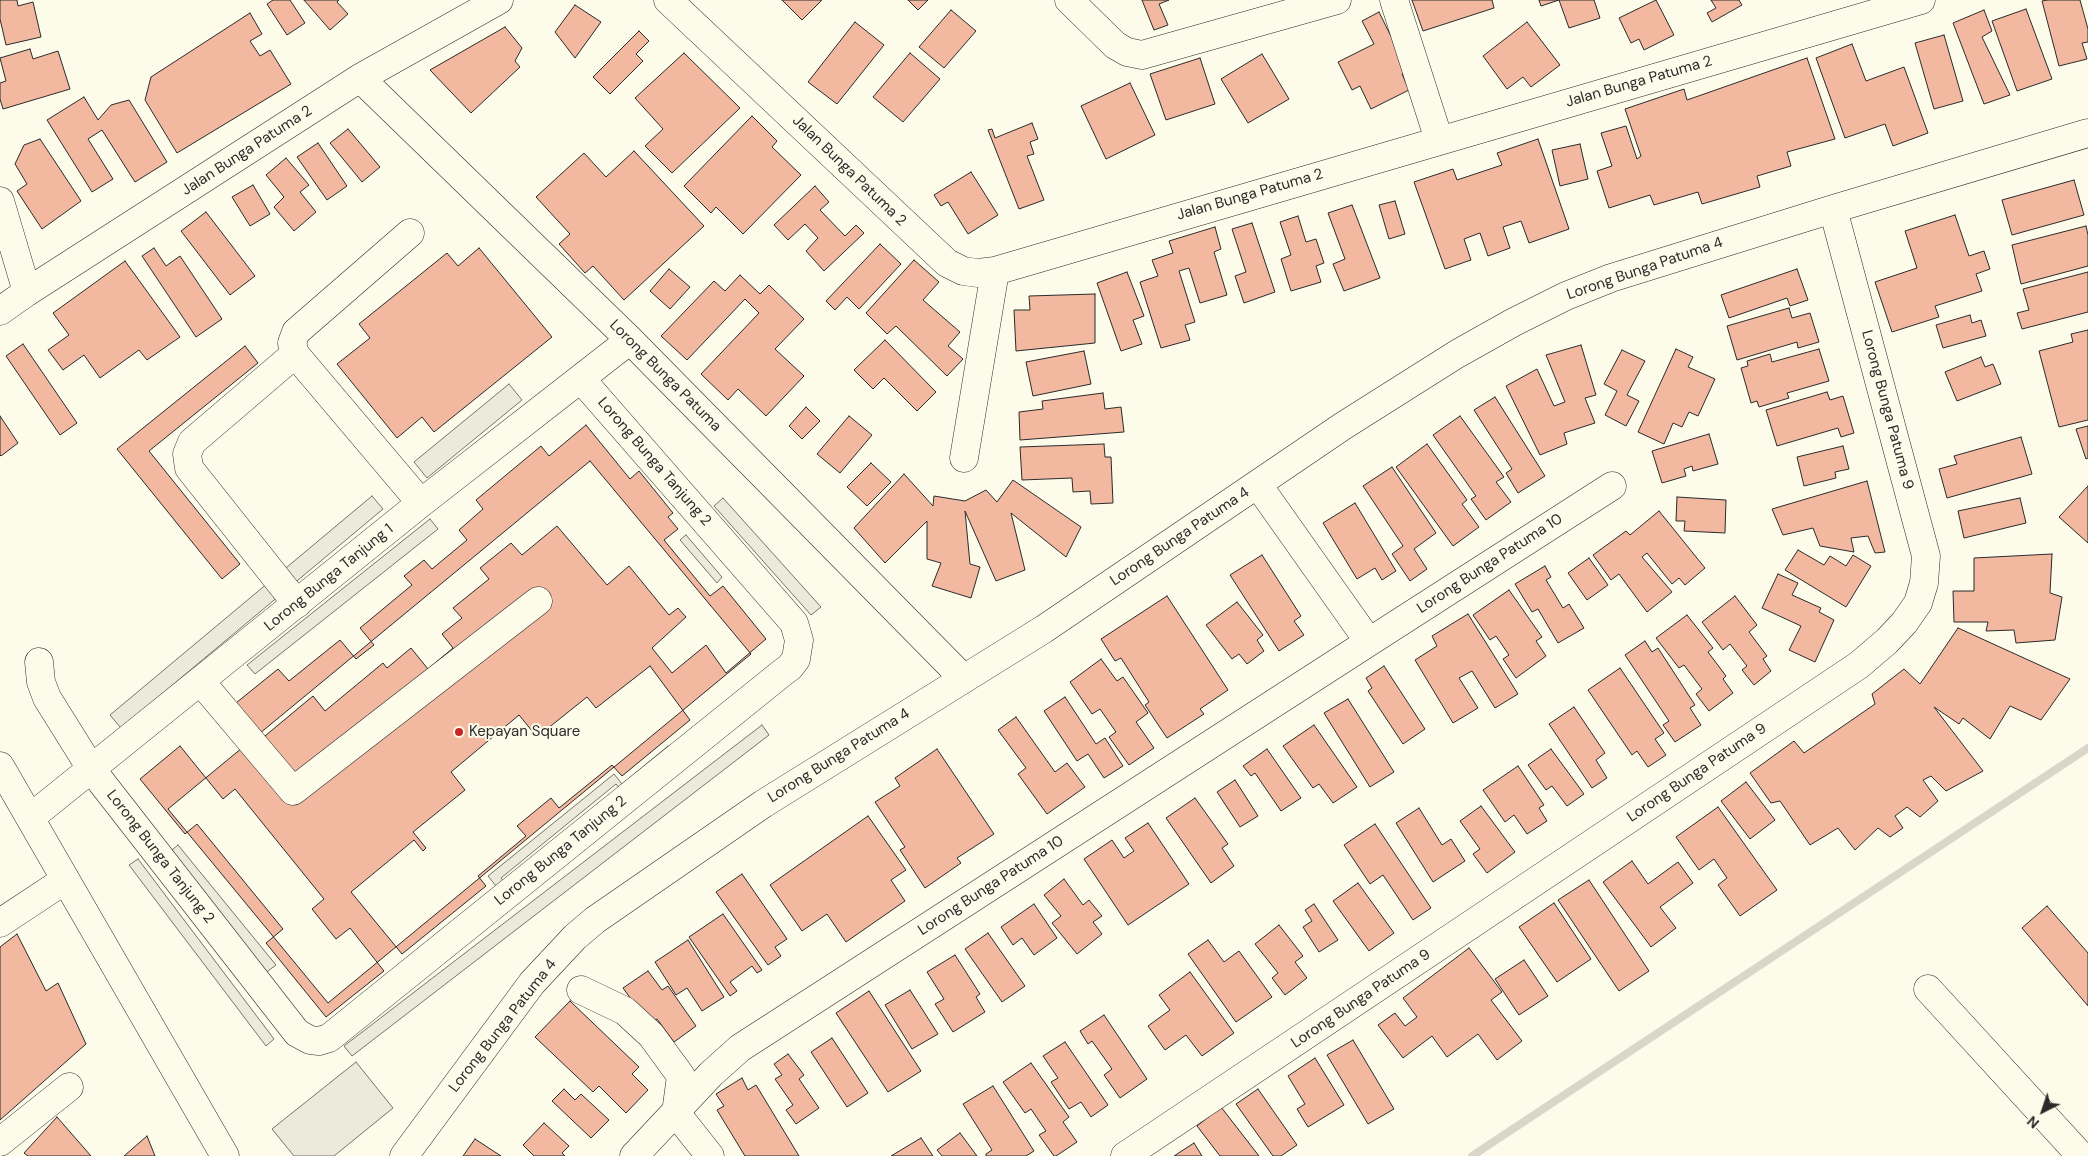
<!DOCTYPE html>
<style>
body{margin:0}
#map{position:relative;width:2088px;height:1156px;overflow:hidden;background:#fdfbea;font-family:"DM Sans",sans-serif}
canvas{display:block}
.north{position:absolute;left:2018px;top:1086px;width:50px;height:50px;-webkit-text-stroke:4px #fdfbea;paint-order:stroke;rotate:221deg;font-size:14px;font-weight:700;line-height:20px;text-align:center;color:#2b2b2b}
.north::after{content:'';display:block;margin:auto;width:18px;height:22px;background:#2b2b2b;clip-path:polygon(50% 0,100% 100%,50% 72%,0 100%)}
</style>
<div id="map">
<canvas width="2088" height="1156"></canvas>
<div class="north">N</div>
</div>
<script>
const ctx = document.querySelector('canvas').getContext('2d');
ctx.lineJoin = 'round';
function paint(path, color) {
  ctx.fillStyle = color;
  ctx.fill(path, 'evenodd');
}
function shape(rows) {
  const path = new Path2D();
  for (const r of rows) {
    path.moveTo(r[0], r[1]);
    for (let i = 2; i < r.length; i += 2) path.lineTo(r[i], r[i + 1]);
  }
  return path;
}
function stroke(path, color, width, dash) {
  ctx.strokeStyle = color;
  ctx.lineWidth = width;
  ctx.lineCap = dash ? 'butt' : 'round';
  ctx.setLineDash(dash || []);
  ctx.stroke(path);
}
function write(font, color, halo, rows, align = 'center') {
  ctx.font = font + ' "DM Sans",sans-serif';
  ctx.lineWidth = 4;
  ctx.setLineDash([]);
  ctx.textBaseline = 'middle';
  ctx.strokeStyle = halo;
  ctx.fillStyle = color;
  for (const [text, x, y, turn = 0] of rows) {
    ctx.save();
    ctx.translate(x, y);
    ctx.rotate((+turn || 0) * Math.PI / 180);
    ctx.textAlign = isNaN(turn) ? turn : align;
    if (halo) ctx.strokeText(text, 0, 0);
    ctx.fillText(text, 0, 0);
    ctx.restore();
  }
}
const green = shape([
 [356,1062,393,1108,334,1156,294,1156,272,1129,356,1062]
]);
paint(green, '#ecebdb');
stroke(green, '#74746e', 1);
const parking = shape([
 [509,384,522,400,427,478,414,462,509,384],
 [372,496,383,509,121,728,110,715,372,496],
 [723,498,821,607,811,615,714,506,723,498],
 [430,519,438,529,255,674,247,665,430,519],
 [686,535,722,577,717,583,680,540,686,535],
 [762,725,769,735,352,1056,344,1046,762,725],
 [668,746,674,754,625,795,616,784,501,878,508,887,496,886,488,876,614,774,622,784,668,746],
 [178,845,276,965,264,974,166,855,178,845],
 [138,859,274,1039,266,1046,129,865,138,859]
]);
paint(parking, '#eceadb');
stroke(parking, '#74746e', 1);
stroke(shape([
 [1472,1156,2088,748]
]), '#d8d7c9', 8);
const building = shape([
 [0,0,17,0,18,6,33,2,41,37,6,45,0,19,0,0],
 [273,0,290,0,305,23,287,35,267,4,273,0],
 [304,0,339,0,337,2,348,14,330,30,304,0],
 [782,0,822,0,802,20,782,0],
 [908,0,928,0,918,10,908,0],
 [1142,0,1169,0,1159,4,1168,25,1154,30,1142,0],
 [1412,0,1492,0,1494,8,1423,31,1412,0],
 [1539,0,1594,0,1600,18,1569,28,1559,0,1541,6,1539,0],
 [1656,0,1674,35,1644,50,1639,39,1631,43,1619,18,1656,0],
 [1711,0,1739,0,1742,5,1712,22,1707,13,1716,8,1711,0],
 [2047,0,2080,0,2088,29,2088,42,2082,43,2087,59,2059,66,2042,1,2047,0],
 [575,5,601,22,575,58,555,32,575,5],
 [2026,9,2052,79,2017,91,1992,21,2026,9],
 [951,10,976,31,944,68,919,47,951,10],
 [1984,10,1992,31,1982,37,2010,95,1984,104,1953,23,1984,10],
 [1379,12,1408,71,1402,74,1409,90,1371,109,1360,86,1352,90,1338,62,1374,44,1362,21,1379,12],
 [250,13,262,34,250,41,260,56,270,50,291,84,177,153,145,100,151,77,250,13],
 [855,22,884,45,837,104,808,82,855,22],
 [1527,22,1560,65,1531,87,1523,77,1507,89,1483,56,1527,22],
 [505,27,522,48,515,61,520,67,471,113,430,70,505,27],
 [639,31,649,41,636,54,643,61,610,94,593,77,639,31],
 [1944,35,1963,101,1934,109,1915,43,1944,35],
 [1852,44,1866,81,1904,67,1928,133,1893,146,1885,124,1845,138,1816,58,1852,44],
 [30,49,33,59,58,51,70,89,3,109,0,99,0,83,6,81,0,58,30,49],
 [684,53,740,108,672,173,645,146,663,129,635,98,684,53],
 [910,53,940,79,903,122,873,97,910,53],
 [1262,54,1289,99,1248,123,1221,79,1262,54],
 [1200,58,1215,104,1166,120,1150,74,1200,58],
 [1807,58,1835,139,1787,152,1791,166,1757,176,1760,187,1702,204,1698,192,1654,205,1650,195,1609,208,1597,171,1612,166,1601,133,1626,126,1637,159,1641,156,1625,109,1684,89,1687,100,1807,58],
 [1130,83,1155,135,1106,159,1081,106,1130,83],
 [84,97,98,120,111,105,129,100,167,162,135,182,102,130,88,139,113,179,92,192,47,120,84,97],
 [752,116,777,141,772,147,801,175,743,234,716,207,711,213,684,186,752,116],
 [1032,123,1038,139,1030,142,1034,154,1027,156,1044,200,1019,209,988,130,992,129,995,138,1032,123],
 [348,129,380,167,362,182,330,143,348,129],
 [40,139,81,201,42,229,17,191,27,184,15,164,24,145,40,139],
 [1538,139,1569,229,1529,243,1521,221,1503,227,1510,248,1488,256,1480,233,1464,239,1471,260,1445,269,1414,182,1453,169,1457,180,1502,165,1497,153,1538,139],
 [318,143,347,186,327,200,297,157,318,143],
 [1580,144,1588,179,1560,186,1552,150,1580,144],
 [634,151,704,226,624,300,593,266,585,273,559,244,570,234,536,197,584,153,606,177,634,151],
 [286,158,309,185,300,192,316,212,294,231,274,207,284,197,266,175,286,158],
 [971,172,998,215,968,234,948,202,941,206,934,195,971,172],
 [2074,180,2084,215,2012,235,2002,200,2074,180],
 [253,185,270,214,250,226,232,197,253,185],
 [815,186,829,202,820,210,845,236,856,225,864,233,824,271,806,251,818,238,805,224,788,240,774,225,815,186],
 [1395,201,1405,234,1389,239,1379,205,1395,201],
 [1352,205,1380,278,1344,291,1333,264,1345,259,1328,213,1352,205],
 [206,212,255,276,230,295,181,231,206,212],
 [1955,215,1969,256,1984,251,1990,269,1976,274,1982,291,1935,306,1939,317,1892,332,1875,282,1917,268,1905,231,1955,215],
 [1298,216,1306,242,1316,239,1324,263,1316,266,1321,282,1291,291,1281,259,1291,255,1280,222,1298,216],
 [1252,223,1275,292,1244,303,1235,276,1246,272,1232,229,1252,223],
 [2086,226,2088,235,2088,266,2021,284,2012,245,2086,226],
 [1215,227,1221,249,1214,252,1227,295,1200,303,1189,268,1179,271,1195,322,1185,325,1190,340,1161,348,1140,282,1158,276,1152,260,1173,253,1169,241,1215,227],
 [880,244,901,264,859,309,847,297,835,310,826,301,880,244],
 [154,248,166,266,180,256,222,319,196,337,142,256,154,248],
 [479,248,552,337,434,432,422,417,397,438,337,364,370,338,359,324,447,253,458,266,479,248],
 [914,260,939,282,923,300,960,332,948,346,963,359,947,376,896,326,887,334,866,313,914,260],
 [125,261,180,337,147,360,139,350,100,378,84,355,63,370,48,350,69,335,53,313,125,261],
 [669,269,690,287,670,309,650,291,669,269],
 [1797,269,1808,300,1790,306,1787,298,1729,318,1721,295,1797,269],
 [1127,272,1144,316,1133,320,1142,344,1121,351,1097,283,1127,272],
 [2088,272,2088,312,2022,329,2017,313,2029,310,2023,289,2088,272],
 [740,275,760,294,769,285,804,319,775,349,804,376,766,416,738,389,728,400,701,374,759,313,745,299,687,360,661,336,714,281,725,291,740,275],
 [1095,294,1095,343,1016,351,1014,310,1030,310,1029,296,1095,294],
 [1789,308,1792,318,1810,313,1819,342,1798,348,1797,342,1737,360,1727,326,1789,308],
 [1970,315,1972,323,1981,320,1986,336,1943,348,1936,325,1970,315],
 [2088,330,2088,420,2059,427,2039,351,2073,342,2071,334,2088,330],
 [885,340,936,392,917,411,884,378,873,389,854,370,885,340],
 [23,344,77,423,60,435,6,356,23,344],
 [1581,345,1596,395,1585,398,1595,423,1564,433,1567,444,1540,455,1506,386,1537,369,1554,406,1565,402,1546,355,1581,345],
 [245,346,258,363,149,451,240,564,222,579,117,449,245,346],
 [1676,349,1693,357,1688,367,1715,379,1698,416,1689,412,1682,427,1673,423,1664,444,1638,432,1676,349],
 [1819,349,1829,381,1787,393,1789,398,1759,407,1757,401,1751,403,1741,368,1748,366,1747,361,1770,354,1772,362,1819,349],
 [1622,350,1645,361,1627,395,1639,401,1626,426,1605,415,1617,391,1604,384,1622,350],
 [1084,351,1091,384,1033,396,1026,362,1084,351],
 [1981,357,1985,367,1993,364,2001,384,1957,401,1945,372,1981,357],
 [1827,392,1830,400,1843,396,1854,433,1841,437,1838,428,1777,446,1766,410,1827,392],
 [1103,393,1105,409,1121,407,1124,432,1020,440,1019,412,1043,409,1042,401,1103,393],
 [1495,397,1545,476,1518,493,1506,473,1512,469,1474,410,1495,397],
 [806,407,820,421,802,439,789,426,806,407],
 [0,416,18,443,1,456,0,455,0,416],
 [849,416,872,435,840,473,817,454,849,416],
 [1460,416,1504,477,1496,482,1511,502,1486,520,1471,499,1476,496,1433,435,1460,416],
 [586,425,630,479,639,471,673,513,668,517,678,529,664,540,710,596,723,586,766,639,726,673,706,645,672,673,652,648,686,617,678,608,669,615,629,566,607,585,557,526,522,555,511,543,480,568,489,579,453,608,462,618,442,634,453,648,428,669,411,648,387,668,383,663,325,711,313,696,259,741,231,707,278,669,289,681,340,640,356,659,374,645,360,628,412,585,404,576,424,560,432,569,467,540,459,530,483,509,476,500,541,446,549,456,586,425],
 [2088,426,2088,458,2086,459,2076,429,2088,426],
 [1709,434,1718,464,1693,471,1692,466,1684,469,1686,476,1662,483,1652,451,1709,434],
 [2021,437,2032,474,1947,498,1939,469,1957,464,1954,456,2021,437],
 [1104,444,1105,457,1111,457,1113,503,1091,504,1090,491,1073,492,1072,478,1022,480,1020,447,1104,444],
 [1427,444,1467,500,1462,504,1479,527,1453,546,1396,467,1427,444],
 [1843,446,1849,469,1835,472,1836,478,1804,486,1797,457,1843,446],
 [590,461,751,654,328,1003,168,809,590,461],
 [871,463,891,482,867,506,847,487,871,463],
 [1392,467,1436,533,1414,549,1427,569,1410,581,1392,554,1403,546,1363,486,1392,467],
 [904,474,933,506,934,496,965,501,986,490,997,502,1013,480,1081,527,1066,557,1011,513,1025,570,996,581,965,511,970,564,980,567,971,598,932,586,941,563,927,559,927,521,885,563,854,528,904,474],
 [1867,481,1885,552,1875,553,1868,536,1851,538,1854,552,1820,546,1813,528,1783,535,1772,509,1867,481],
 [2088,486,2088,543,2059,517,2088,486],
 [1677,497,1726,500,1725,533,1684,531,1685,521,1676,521,1677,497],
 [2020,498,2026,523,1964,538,1958,511,2020,498],
 [1355,503,1396,571,1382,580,1375,568,1357,579,1323,523,1355,503],
 [1659,511,1705,568,1685,585,1679,578,1672,584,1647,553,1642,557,1672,592,1647,612,1619,574,1611,580,1593,555,1626,531,1630,535,1659,511],
 [1798,550,1824,565,1830,556,1846,566,1853,555,1871,566,1846,607,1785,570,1798,550],
 [2052,554,2050,593,2062,597,2055,640,2016,643,2014,630,1986,631,1988,622,1954,622,1953,591,1974,591,1974,558,2052,554],
 [1262,555,1301,616,1294,621,1304,635,1279,651,1230,575,1262,555],
 [1589,558,1608,585,1587,600,1568,573,1589,558],
 [1545,566,1551,577,1546,580,1563,608,1569,604,1584,628,1558,643,1538,609,1532,612,1515,584,1545,566],
 [1778,574,1798,583,1792,595,1821,608,1819,612,1834,620,1815,662,1789,650,1801,626,1762,608,1778,574],
 [1509,590,1542,637,1536,641,1546,656,1516,678,1503,659,1509,655,1496,636,1490,640,1473,615,1509,590],
 [1167,596,1228,690,1200,709,1204,714,1167,738,1145,705,1149,702,1121,658,1115,661,1101,639,1167,596],
 [1735,596,1757,625,1749,632,1767,656,1763,659,1771,671,1754,685,1742,670,1747,666,1730,644,1723,650,1702,622,1735,596],
 [1237,602,1263,635,1257,640,1264,651,1247,664,1239,654,1232,659,1206,625,1237,602],
 [1468,614,1518,694,1495,708,1472,671,1459,678,1478,708,1453,723,1415,660,1437,646,1432,636,1468,614],
 [1687,615,1713,648,1708,652,1726,676,1723,679,1733,693,1709,711,1696,694,1702,689,1684,665,1679,668,1656,638,1687,615],
 [1958,628,2070,679,2041,720,2010,706,1990,739,1963,718,1959,724,1934,707,1983,771,1946,791,1931,776,1923,780,1938,801,1920,817,1907,807,1895,816,1903,828,1890,837,1878,828,1855,850,1838,828,1810,845,1780,801,1771,803,1750,773,1794,741,1804,753,1875,704,1872,694,1904,669,1920,684,1958,628],
 [1645,641,1652,652,1658,648,1695,705,1690,708,1701,725,1675,742,1663,725,1669,721,1625,655,1645,641],
 [1101,659,1117,681,1123,677,1148,713,1136,722,1154,748,1129,765,1109,737,1116,732,1100,709,1092,714,1070,682,1101,659],
 [650,666,690,720,622,776,612,765,559,808,551,798,517,826,526,836,478,876,486,886,402,954,351,892,414,840,423,851,426,848,413,832,465,790,451,772,519,715,537,737,587,697,596,708,650,666],
 [1384,666,1425,729,1403,744,1368,691,1372,688,1366,678,1384,666],
 [1620,668,1664,733,1655,739,1666,755,1648,767,1637,751,1632,755,1588,690,1620,668],
 [1065,697,1096,744,1105,738,1123,766,1104,778,1088,754,1077,761,1044,711,1065,697],
 [1348,699,1394,772,1370,787,1324,713,1348,699],
 [1574,707,1605,753,1596,760,1607,778,1592,788,1549,724,1574,707],
 [1016,717,1055,772,1067,763,1085,787,1047,814,1018,774,1026,768,998,730,1016,717],
 [1314,725,1357,787,1333,803,1319,784,1313,788,1283,746,1314,725],
 [180,746,223,799,235,789,324,899,312,909,336,939,350,928,384,971,326,1017,266,943,283,929,197,824,185,834,140,779,180,746],
 [937,749,994,834,957,858,961,863,925,888,900,850,905,847,875,802,900,786,895,778,937,749],
 [1267,749,1301,798,1281,811,1255,773,1251,776,1243,766,1267,749],
 [1551,749,1584,794,1567,806,1552,786,1546,790,1528,765,1551,749],
 [1518,766,1544,805,1539,808,1547,821,1527,834,1514,815,1505,822,1483,790,1518,766],
 [1235,780,1258,816,1240,827,1217,792,1235,780],
 [1746,782,1775,820,1750,839,1721,801,1746,782],
 [1195,798,1228,844,1222,848,1234,866,1211,883,1166,818,1195,798],
 [1481,806,1515,852,1487,873,1473,854,1480,849,1460,821,1481,806],
 [1718,807,1777,890,1740,916,1718,885,1727,878,1714,859,1699,870,1676,837,1718,807],
 [1419,808,1442,845,1451,839,1465,861,1433,882,1396,823,1419,808],
 [868,816,906,870,891,880,905,901,846,942,827,914,802,931,770,885,868,816],
 [1148,823,1189,884,1128,925,1084,859,1112,840,1124,858,1134,851,1125,838,1148,823],
 [1375,824,1431,908,1413,920,1383,875,1370,884,1344,845,1375,824],
 [1632,861,1648,884,1678,862,1693,883,1660,907,1676,928,1651,947,1603,882,1632,861],
 [742,874,787,939,775,947,781,956,768,965,716,892,742,874],
 [1064,879,1083,905,1089,900,1102,916,1093,922,1102,934,1077,954,1052,923,1061,916,1044,895,1064,879],
 [1589,880,1649,971,1619,991,1558,900,1589,880],
 [1358,883,1394,933,1369,951,1333,901,1358,883],
 [1554,903,1591,959,1557,982,1519,927,1554,903],
 [1034,904,1057,938,1034,955,1022,938,1013,945,1001,927,1034,904],
 [1314,904,1338,940,1319,952,1303,927,1312,921,1305,910,1314,904],
 [2047,906,2088,953,2088,1006,2022,928,2047,906],
 [723,914,762,970,757,973,752,966,730,982,737,991,730,996,689,937,723,914],
 [1279,925,1303,956,1295,962,1307,978,1285,995,1272,978,1278,973,1255,944,1279,925],
 [988,933,1025,986,1002,1002,965,949,988,933],
 [17,934,46,991,58,983,86,1044,0,1120,0,947,17,934],
 [688,940,724,997,702,1011,687,988,676,995,655,962,688,940],
 [1208,940,1224,962,1239,951,1272,997,1236,1022,1188,954,1208,940],
 [1469,948,1502,992,1491,1000,1522,1041,1497,1060,1478,1034,1447,1057,1432,1036,1403,1058,1378,1025,1395,1013,1405,1026,1417,1017,1403,998,1469,948],
 [955,955,980,994,976,997,985,1012,953,1032,935,1004,944,999,927,972,955,955],
 [1524,960,1548,996,1519,1015,1495,979,1524,960],
 [648,971,662,990,668,986,696,1026,674,1042,657,1019,649,1024,623,988,648,971],
 [1190,972,1234,1033,1202,1056,1186,1035,1165,1050,1148,1026,1170,1010,1159,995,1190,972],
 [910,990,938,1034,912,1049,885,1005,910,990],
 [869,991,921,1071,888,1092,836,1013,869,991],
 [570,1001,639,1067,632,1074,648,1090,626,1113,599,1086,593,1092,535,1037,570,1001],
 [1104,1015,1147,1079,1120,1098,1104,1075,1112,1069,1092,1041,1088,1044,1080,1031,1104,1015],
 [832,1038,868,1093,847,1107,811,1052,832,1038],
 [1353,1040,1394,1109,1368,1124,1327,1055,1353,1040],
 [1065,1042,1108,1105,1091,1117,1081,1102,1069,1109,1051,1082,1058,1078,1043,1056,1065,1042],
 [788,1054,804,1075,799,1079,819,1108,796,1124,786,1110,793,1105,775,1079,782,1075,774,1064,788,1054],
 [1315,1058,1344,1105,1308,1127,1297,1109,1305,1104,1288,1076,1315,1058],
 [1031,1063,1069,1117,1063,1122,1077,1142,1056,1156,1054,1156,1039,1135,1046,1131,1031,1109,1025,1113,1003,1082,1031,1063],
 [742,1078,748,1090,756,1085,799,1156,745,1156,717,1110,724,1106,716,1094,742,1078],
 [993,1086,1034,1151,1026,1156,986,1156,986,1154,992,1150,963,1104,993,1086],
 [564,1089,575,1100,581,1094,609,1120,591,1138,552,1101,564,1089],
 [1258,1089,1297,1145,1281,1156,1273,1156,1236,1104,1258,1089],
 [1221,1107,1259,1156,1220,1156,1197,1126,1221,1107],
 [57,1117,91,1156,28,1156,24,1153,57,1117],
 [544,1123,569,1146,562,1153,565,1156,534,1156,523,1145,544,1123],
 [960,1133,977,1156,942,1156,937,1150,960,1133],
 [147,1136,155,1156,124,1156,147,1136],
 [921,1138,933,1156,891,1156,921,1138],
 [475,1139,501,1156,463,1156,475,1139],
 [1194,1143,1202,1156,1174,1156,1194,1143]
]);
paint(building, '#f2b8a0');
stroke(building, '#2b2b2b', 1);
const minor = shape([
 [668,0,947,263,963,271,978,273,995,271,1921,0],
 [1069,0,1115,45,1127,52,1142,55,1337,0],
 [1394,0,1439,140],
 [360,78,630,340,964,679],
 [0,201,27,292],
 [410,233,296,332,292,343,295,354,421,503],
 [0,311,27,292,360,78,499,0],
 [295,354,192,442,187,454,189,468,297,604],
 [964,458,995,271],
 [1369,642,1612,486],
 [39,662,41,682,47,698,92,770,297,1033,310,1040,319,1041,329,1038,782,673,790,667,796,659,799,640,794,623,581,379],
 [201,682,293,791,538,601],
 [0,766,225,1156],
 [30,818,421,503,630,340],
 [0,923,65,880],
 [1928,989,2081,1156],
 [581,990,625,1011,651,1035,681,1076,676,1113,710,1156],
 [0,1142,69,1087],
 [404,1156,532,983,575,937,595,920,763,804,1044,629,1343,426,1457,354,1514,322,1566,296,1611,278,1833,209,2088,133],
 [634,1156,711,1074,740,1048,1369,642,1258,485],
 [1125,1156,1859,665,1887,641,1904,623,1918,603,1924,583,1926,556,1833,209]
]);
stroke(minor, '#2b2b2b', 29);
stroke(minor, '#fdfbea', 28);
for (const [x, y, r, color] of [
 [459,732,5,"#c62828"]
]) {
  const dot = new Path2D();
  dot.arc(x, y, r, 0, 2 * Math.PI);
  ctx.fillStyle = color;
  ctx.fill(dot);
  stroke(dot, '#fdfbea', 2);
}
write('15px', '#2b2b2b', '#fdfbea', [
 ["Jalan Bunga Patuma 2",1639,82,-16],
 ["Jalan Bunga Patuma 2",247,151,-33],
 ["Jalan Bunga Patuma 2",849,171,44],
 ["Jalan Bunga Patuma 2",1250,195,-16],
 ["Lorong Bunga Patuma 4",1645,269,-19],
 ["Lorong Bunga Patuma",665,376,45],
 ["Lorong Bunga Patuma 9",1887,410,75],
 ["Lorong Bunga Tanjung 2",654,462,49],
 ["Lorong Bunga Patuma 4",1180,537,-34],
 ["Lorong Bunga Patuma 10",1490,564,-33],
 ["Lorong Bunga Tanjung 1",329,578,-39],
 ["Lorong Bunga Patuma 4",839,756,-32],
 ["Lorong Bunga Patuma 9",1697,773,-34],
 ["Lorong Bunga Tanjung 2",561,851,-39],
 ["Lorong Bunga Tanjung 2",160,857,52],
 ["Lorong Bunga Patuma 10",991,886,-33],
 ["Lorong Bunga Patuma 9",1361,999,-34],
 ["Lorong Bunga Patuma 4",503,1026,-52]
]);
write('15px', '#2b2b2b', '#fdfbea', [
 ["Kepayan Square",469,732]
], 'left');
</script>
